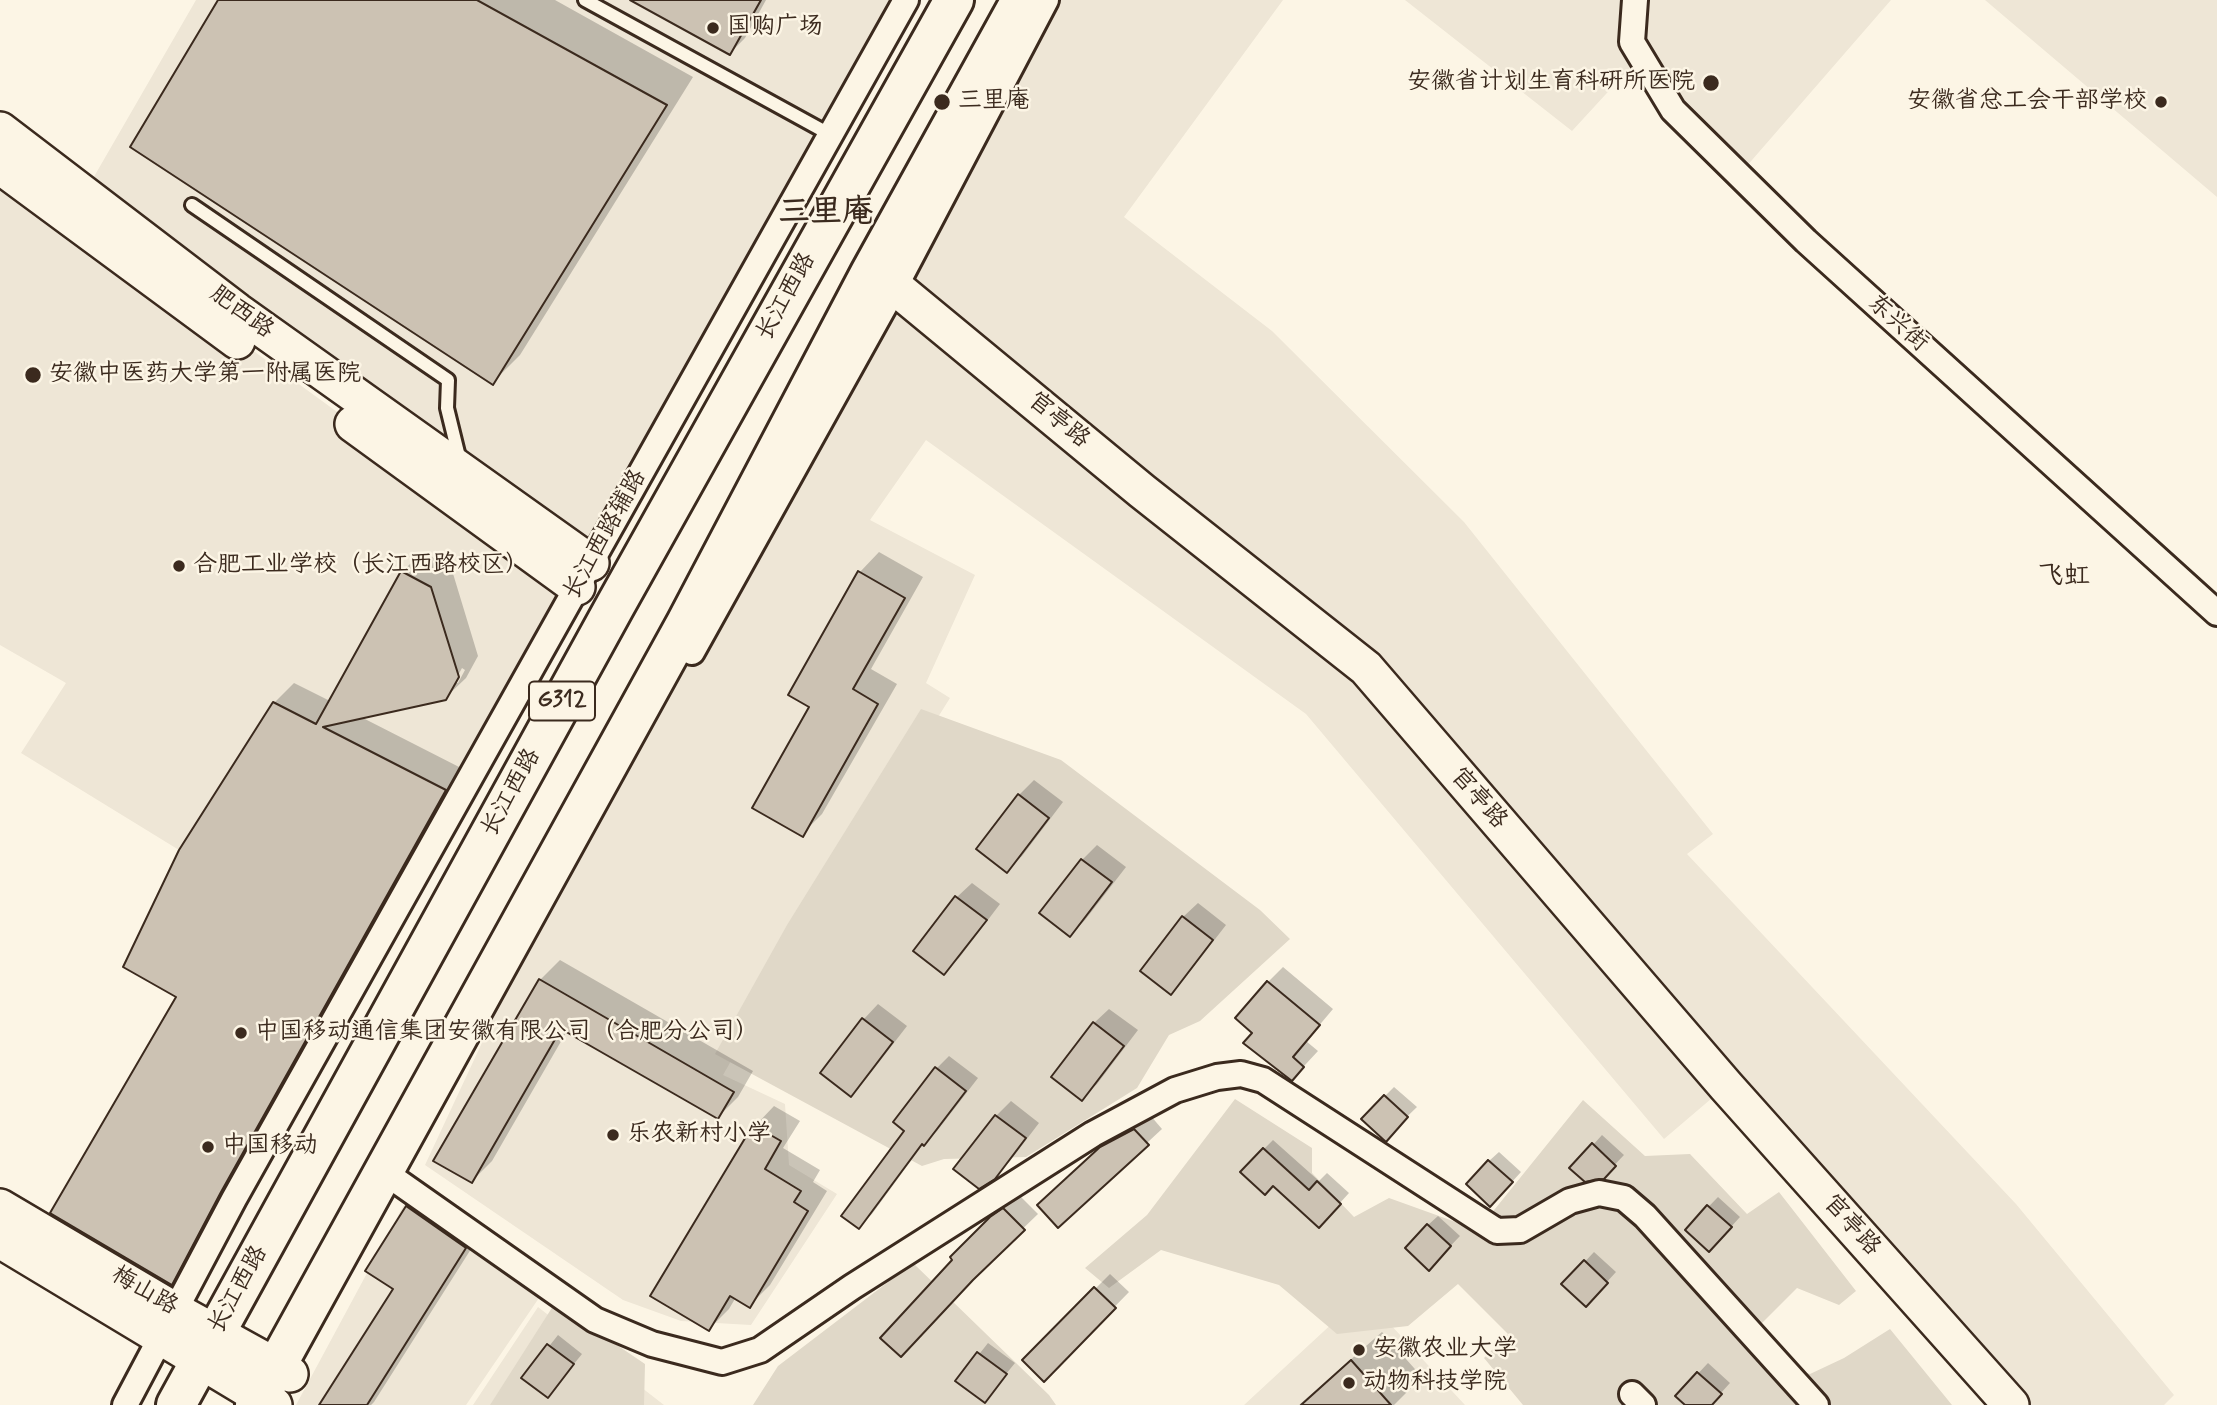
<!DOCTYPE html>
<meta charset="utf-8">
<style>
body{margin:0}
canvas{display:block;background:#fcf5e5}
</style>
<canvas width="2217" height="1405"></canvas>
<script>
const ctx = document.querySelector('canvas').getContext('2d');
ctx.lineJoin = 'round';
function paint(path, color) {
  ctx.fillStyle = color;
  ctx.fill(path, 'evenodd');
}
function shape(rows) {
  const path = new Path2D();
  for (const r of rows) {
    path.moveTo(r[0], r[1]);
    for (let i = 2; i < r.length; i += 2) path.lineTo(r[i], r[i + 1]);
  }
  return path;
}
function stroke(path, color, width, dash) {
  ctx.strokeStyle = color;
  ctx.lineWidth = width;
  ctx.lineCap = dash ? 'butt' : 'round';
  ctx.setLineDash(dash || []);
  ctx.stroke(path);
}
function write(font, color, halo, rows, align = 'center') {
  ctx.font = font + ' Mynerve,"LXGW WenKai TC",sans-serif';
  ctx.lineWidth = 5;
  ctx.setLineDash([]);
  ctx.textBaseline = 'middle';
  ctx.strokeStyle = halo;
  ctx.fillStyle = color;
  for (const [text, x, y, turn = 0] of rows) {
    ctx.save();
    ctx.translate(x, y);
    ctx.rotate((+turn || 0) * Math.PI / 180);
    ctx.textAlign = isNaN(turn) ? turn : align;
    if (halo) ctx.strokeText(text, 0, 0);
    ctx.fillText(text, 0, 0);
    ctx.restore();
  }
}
paint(shape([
 [196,0,906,0,591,563,84,194],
 [1059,0,1283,0,1124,217,1272,331,1464,522,1713,834,1687,854,2016,1204,2174,1395,2164,1405,2011,1405,1725,1087,1664,1139,1306,714,926,440,870,520,975,575,926,683,950,698,819,907,723,1075,785,1104,789,1165,837,1194,751,1325,681,1321,623,1300,425,1165,522,957,845,388,906,297],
 [1405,0,1891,0,1739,175,1640,57,1572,131],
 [1985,0,2217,0,2217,197],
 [0,166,577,587,460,797,273,702,179,850,21,753,66,683,0,645],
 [408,1197,541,1295,466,1405,296,1405],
 [1363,1295,1465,1405,1244,1405],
 [538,1307,664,1405,473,1405]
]), '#eee6d6');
paint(shape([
 [921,709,1061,760,1260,910,1290,939,1200,1021,1169,1035,1137,1088,1026,1157,944,1159,922,1166,715,1054,787,925],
 [1235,1099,1312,1148,1312,1173,1354,1217,1389,1198,1478,1230,1583,1100,1645,1156,1690,1154,1747,1214,1779,1192,1856,1291,1839,1305,1797,1288,1742,1343,1760,1359,1810,1374,1844,1358,1890,1329,1952,1405,1523,1405,1484,1358,1508,1334,1458,1284,1408,1326,1337,1334,1279,1285,1161,1250,1109,1288,1085,1268,1147,1215],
 [913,1263,1049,1395,1056,1405,753,1405,778,1366],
 [555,1303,645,1364,644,1405,490,1405]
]), '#e0d8c8');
paint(shape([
 [220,0,555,0,693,77,520,355,492,383],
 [634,0,766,0,745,38,730,53],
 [422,552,451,567,478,656,466,678,445,698,361,717,465,770,191,1263,171,1283,179,996,274,703,294,683,330,701,402,572],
 [462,668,465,670,458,683,454,683],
 [879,552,923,577,871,669,897,684,822,814,802,834,811,706,860,572],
 [1034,780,1063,802,1022,856,1007,870,1019,795],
 [1097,845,1126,867,1085,920,1070,935,1042,913,1082,860],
 [972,883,1000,904,959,958,944,972,957,897],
 [1198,903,1226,925,1185,978,1171,992,1183,917],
 [560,960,753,1071,738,1097,718,1117,567,1031,492,1161,472,1181,540,980],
 [1283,967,1333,1009,1306,1041,1318,1051,1292,1079,1255,1032,1268,982],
 [878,1004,907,1026,866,1079,851,1094,823,1072,864,1019],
 [1109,1009,1138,1030,1097,1084,1082,1098,1094,1023],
 [949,1056,978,1078,937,1131,924,1143,872,1214,859,1226,936,1069],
 [1394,1087,1417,1107,1385,1138,1385,1096],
 [1011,1101,1039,1123,1010,1161,994,1177,996,1116],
 [774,1106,800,1121,783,1148,820,1170,813,1182,827,1191,770,1285,750,1305,736,1297,729,1309,709,1329,653,1295,755,1126],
 [1150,1115,1162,1129,1058,1225,1054,1190,1117,1133],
 [1602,1135,1624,1155,1603,1177,1593,1145],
 [1273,1140,1319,1181,1327,1173,1349,1193,1328,1216,1264,1149],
 [1499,1152,1521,1172,1500,1195,1489,1161],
 [427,1187,485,1227,374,1402,371,1405,328,1405,396,1288,367,1270,408,1207],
 [1019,1195,1038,1214,982,1268,952,1257,1007,1202],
 [1718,1197,1740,1217,1719,1240,1687,1229],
 [1438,1216,1460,1236,1438,1259,1428,1225],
 [1594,1252,1616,1272,1595,1295,1564,1284],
 [1110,1274,1129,1292,1044,1379,1024,1360],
 [1382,1332,1422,1377,1394,1405,1299,1405],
 [558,1335,582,1354,548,1396,524,1378],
 [988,1343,1015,1363,984,1401,958,1381],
 [1708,1363,1730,1383,1710,1405,1687,1405,1677,1396]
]), '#0003');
const building = shape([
 [218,0,477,0,667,105,493,385,130,147,218,0],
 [630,0,761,0,730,55,630,0],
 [401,571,431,587,459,677,446,700,323,727,446,790,221,1192,172,1285,50,1213,176,997,123,967,179,850,273,702,316,724,401,571],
 [858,571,905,598,853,689,878,704,803,837,752,808,809,707,788,695,858,571],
 [1018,794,1049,818,1007,873,976,849,1018,794],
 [1081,859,1112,882,1070,937,1039,913,1081,859],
 [955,896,987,920,944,975,913,951,955,896],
 [1182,916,1213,940,1171,995,1140,971,1182,916],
 [539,979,734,1092,718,1119,561,1029,472,1183,433,1161,539,979],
 [1267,981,1320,1025,1293,1057,1304,1067,1292,1081,1243,1043,1252,1033,1235,1018,1267,981],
 [862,1018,893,1042,851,1097,820,1073,862,1018],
 [1093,1022,1124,1046,1082,1101,1051,1077,1093,1022],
 [935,1067,966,1091,924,1146,922,1144,859,1229,841,1216,904,1131,893,1122,935,1067],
 [1384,1095,1408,1117,1386,1142,1361,1119,1384,1095],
 [995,1115,1026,1138,995,1179,979,1189,953,1169,995,1115],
 [753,1125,781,1141,765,1169,801,1191,794,1202,808,1211,750,1308,730,1296,709,1331,650,1296,753,1125],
 [1134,1129,1149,1145,1058,1228,1037,1205,1100,1147,1134,1129],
 [1592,1143,1616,1166,1604,1179,1585,1182,1569,1168,1592,1143],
 [1263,1148,1309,1190,1317,1181,1341,1204,1319,1228,1273,1186,1265,1195,1240,1172,1263,1148],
 [1488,1160,1513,1182,1490,1207,1466,1184,1488,1160],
 [1707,1205,1732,1227,1709,1252,1685,1230,1707,1205],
 [406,1206,466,1248,367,1405,319,1405,393,1289,365,1271,406,1206],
 [1003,1208,1025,1230,973,1280,901,1357,880,1338,952,1260,950,1257,990,1217,1003,1208],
 [1427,1224,1451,1246,1429,1271,1405,1248,1427,1224],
 [1584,1260,1608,1283,1586,1307,1561,1284,1584,1260],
 [1094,1287,1116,1308,1044,1382,1022,1360,1094,1287],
 [547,1344,574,1364,548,1398,521,1378,547,1344],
 [977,1352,1007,1374,985,1403,955,1381,977,1352],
 [1351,1360,1391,1405,1301,1405,1351,1360],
 [1697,1372,1722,1394,1712,1405,1685,1405,1675,1396,1697,1372]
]);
paint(building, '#ccc2b3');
stroke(building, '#3b2a1e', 2);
const lane = shape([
 [585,0,831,135],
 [192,205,448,380,447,408,460,461]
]);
const street = shape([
 [1635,0,1632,42,1673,110,1806,241,2217,613],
 [692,652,895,287,1046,0],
 [397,1181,595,1320,652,1344,722,1362,760,1350,852,1287,1093,1134,1175,1090,1217,1077,1241,1074,1263,1080,1497,1231,1520,1230,1570,1201,1599,1193,1624,1198,1645,1216,1816,1405],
 [1632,1394,1643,1405],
 [125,1405,234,1199,906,0]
]);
const secondary = shape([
 [0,130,237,311,591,563],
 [0,166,237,341],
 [870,273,895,287,1142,491,1366,668,1726,1086,2011,1405],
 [353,424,577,587],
 [0,1207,176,1311,290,1374],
 [0,1240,274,1405]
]);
const highway = shape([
 [176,1405,615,606,954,0],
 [255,1405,686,623,870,273,1021,0]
]);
stroke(lane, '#3b2a1e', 18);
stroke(street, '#3b2a1e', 30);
stroke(secondary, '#3b2a1e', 40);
stroke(highway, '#3b2a1e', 44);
stroke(lane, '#fcf5e5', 12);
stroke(street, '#fcf5e5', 24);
stroke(secondary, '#fcf5e5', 35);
stroke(highway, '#fcf5e5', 38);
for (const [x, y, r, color] of [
 [713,28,7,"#3b2a1e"],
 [1711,83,9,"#3b2a1e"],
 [942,102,9,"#3b2a1e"],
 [2161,102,7,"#3b2a1e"],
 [33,375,9,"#3b2a1e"],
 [179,566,7,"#3b2a1e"],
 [241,1033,7,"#3b2a1e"],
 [613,1135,7,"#3b2a1e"],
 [208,1147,7,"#3b2a1e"],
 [1359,1350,7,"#3b2a1e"],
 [1349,1383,7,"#3b2a1e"]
]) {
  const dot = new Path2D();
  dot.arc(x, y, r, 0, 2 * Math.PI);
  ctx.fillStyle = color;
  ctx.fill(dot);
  stroke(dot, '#fcf5e5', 2.5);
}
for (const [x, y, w] of [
 [562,701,66]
]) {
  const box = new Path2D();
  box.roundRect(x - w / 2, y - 19.5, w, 39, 5);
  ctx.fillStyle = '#fcf5e5';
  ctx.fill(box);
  stroke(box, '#3b2a1e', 2);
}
write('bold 23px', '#3b2a1e', null, [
 ["G312",562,701]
]);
write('24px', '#3b2a1e', '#fcf5e5', [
 ["国购广场",727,28],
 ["安徽省计划生育科研所医院",1695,83,"right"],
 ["三里庵",958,102],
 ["安徽省总工会干部学校",2147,102,"right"],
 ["安徽中医药大学第一附属医院",49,375],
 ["合肥工业学校（长江西路校区）",193,566],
 ["中国移动通信集团安徽有限公司（合肥分公司）",255,1033],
 ["乐农新村小学",627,1135],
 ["中国移动",222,1147],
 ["安徽农业大学",1373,1350],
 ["动物科技学院",1363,1383]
], 'left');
write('24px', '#3b2a1e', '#fcf5e5', [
 ["长江西路",787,297,-61],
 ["肥西路",241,313,36],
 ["东兴街",1897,324,42],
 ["官亭路",1058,421,40],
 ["长江西路辅路",606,535,-61],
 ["长江西路",512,793,-61],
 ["官亭路",1478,799,49],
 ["官亭路",1851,1226,48],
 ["长江西路",239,1290,-61],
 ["梅山路",144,1292,30]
]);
write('26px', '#3b2a1e', '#fcf5e5', [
 ["飞虹",2064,578]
]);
write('bold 32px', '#3b2a1e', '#fcf5e5', [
 ["三里庵",826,214]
]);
</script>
